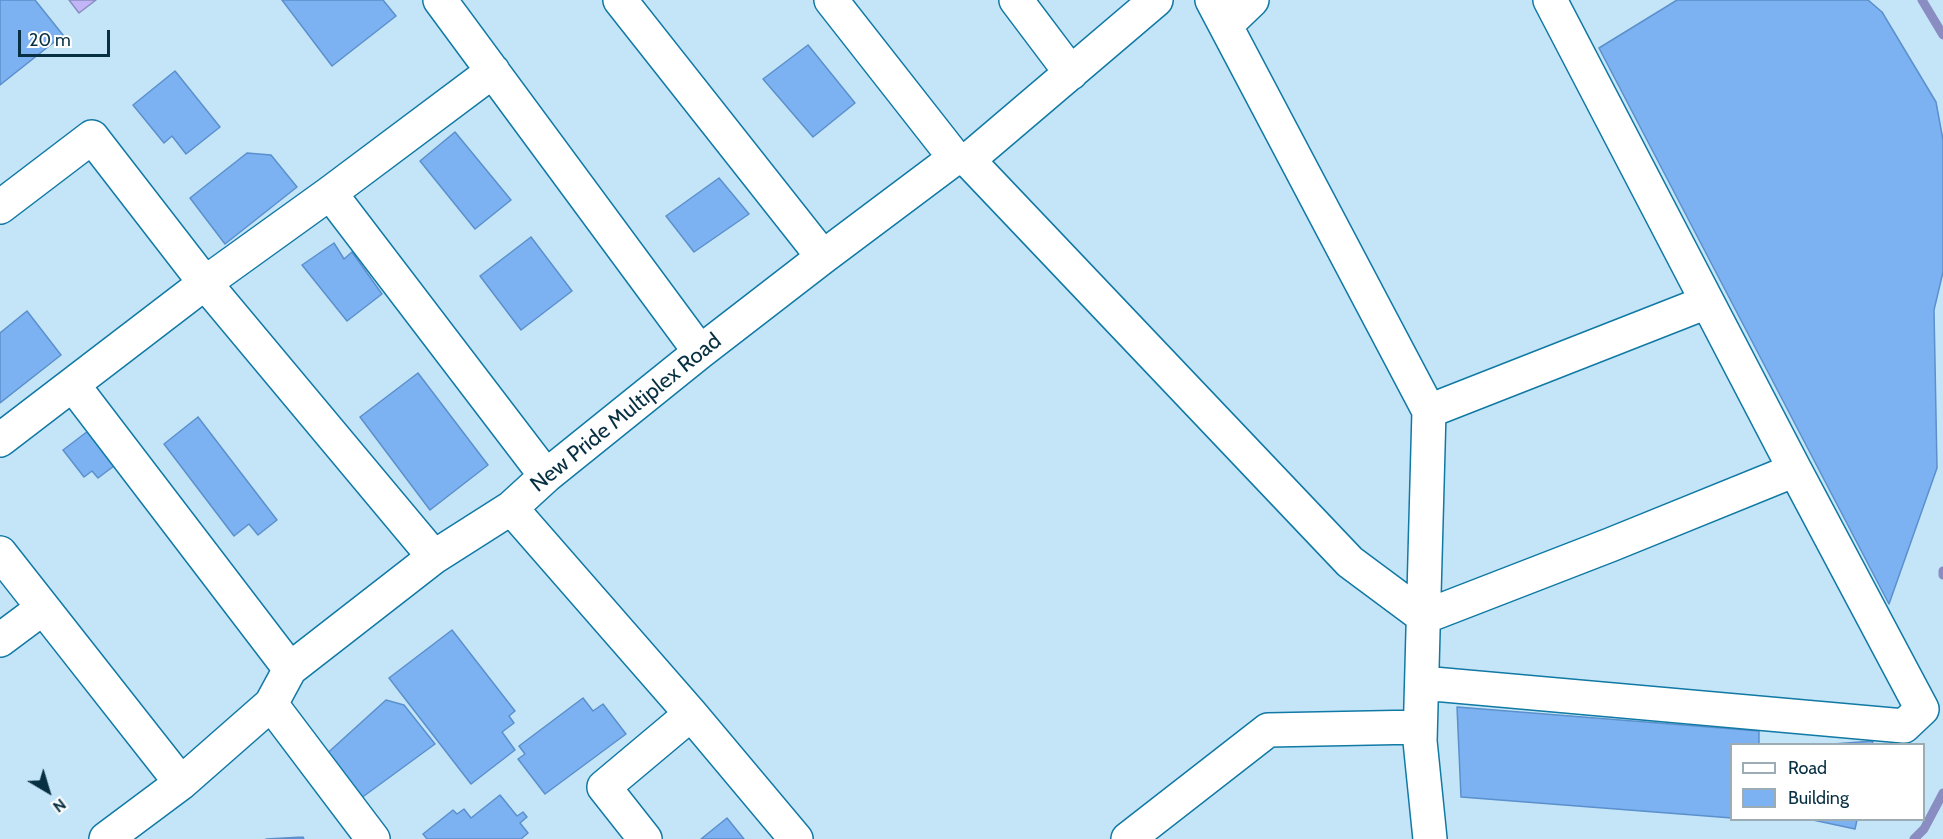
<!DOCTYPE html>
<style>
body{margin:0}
#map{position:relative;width:1943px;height:839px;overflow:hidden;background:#c4e5f8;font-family:Cabin,sans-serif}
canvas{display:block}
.legend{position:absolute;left:1730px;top:743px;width:195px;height:78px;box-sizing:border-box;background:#fff;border:2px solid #9cacb4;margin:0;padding:8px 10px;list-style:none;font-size:18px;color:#083043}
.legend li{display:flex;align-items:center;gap:12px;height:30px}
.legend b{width:30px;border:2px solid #9cacb4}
.north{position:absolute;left:18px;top:761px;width:60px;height:60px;-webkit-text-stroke:4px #fff;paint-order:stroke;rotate:142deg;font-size:16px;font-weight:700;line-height:24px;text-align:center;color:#083043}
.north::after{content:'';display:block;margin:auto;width:21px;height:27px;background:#083043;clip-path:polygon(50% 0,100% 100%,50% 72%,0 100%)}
.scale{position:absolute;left:18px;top:30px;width:92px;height:27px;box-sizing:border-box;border:3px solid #083043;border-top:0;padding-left:8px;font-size:18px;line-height:21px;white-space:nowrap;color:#083043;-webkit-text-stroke:4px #fff;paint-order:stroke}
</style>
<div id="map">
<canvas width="1943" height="839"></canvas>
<ul class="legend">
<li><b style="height:8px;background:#fff"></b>Road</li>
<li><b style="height:16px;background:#7cb2f1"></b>Building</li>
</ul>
<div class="north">N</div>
<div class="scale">20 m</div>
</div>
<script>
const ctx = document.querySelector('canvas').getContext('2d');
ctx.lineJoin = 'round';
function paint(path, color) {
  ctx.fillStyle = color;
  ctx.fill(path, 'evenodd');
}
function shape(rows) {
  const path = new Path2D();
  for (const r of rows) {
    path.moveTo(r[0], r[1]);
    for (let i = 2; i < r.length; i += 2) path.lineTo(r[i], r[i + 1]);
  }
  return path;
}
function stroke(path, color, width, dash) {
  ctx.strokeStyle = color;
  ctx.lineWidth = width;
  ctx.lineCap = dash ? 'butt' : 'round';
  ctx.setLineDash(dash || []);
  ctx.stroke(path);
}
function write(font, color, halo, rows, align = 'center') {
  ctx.font = font + ' Cabin,sans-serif';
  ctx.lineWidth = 4.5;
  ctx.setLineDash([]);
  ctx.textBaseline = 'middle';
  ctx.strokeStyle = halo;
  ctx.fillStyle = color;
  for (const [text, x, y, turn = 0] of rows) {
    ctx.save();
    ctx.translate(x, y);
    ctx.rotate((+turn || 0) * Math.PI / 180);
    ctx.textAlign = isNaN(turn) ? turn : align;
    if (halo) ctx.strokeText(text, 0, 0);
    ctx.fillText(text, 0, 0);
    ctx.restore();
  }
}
const water = shape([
 [69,0,96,0,79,13,69,0]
]);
paint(water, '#c2b5f7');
stroke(water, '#8a8dc1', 1.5);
stroke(shape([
 [1922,0,1943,35],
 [1943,571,1943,575],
 [1914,839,1924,829,1943,793]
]), '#8a8dc1', 9);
const building = shape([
 [0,0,35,0,63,35,0,85,0,0],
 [282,0,383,0,396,16,332,66,282,0],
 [1677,0,1868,0,1882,12,1936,102,1943,140,1943,272,1934,310,1937,468,1889,604,1599,48,1677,0],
 [808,45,855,103,813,137,763,79,808,45],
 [175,71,220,127,186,154,172,136,164,143,133,105,175,71],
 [455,132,511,200,475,229,420,161,455,132],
 [247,153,271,155,297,187,225,244,190,198,247,153],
 [719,178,749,214,694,252,666,216,719,178],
 [531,237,572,291,521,330,480,276,531,237],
 [334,243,344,259,352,252,382,294,347,321,302,265,334,243],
 [27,311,61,355,0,403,0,333,27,311],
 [418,373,488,465,430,510,360,417,418,373],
 [198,417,277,520,258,535,249,524,234,536,164,444,198,417],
 [88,431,114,466,98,478,92,471,84,477,63,450,88,431],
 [452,630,515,711,509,716,514,723,502,732,515,750,471,784,389,678,452,630],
 [583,698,593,711,603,704,626,734,545,794,518,759,525,754,519,746,583,698],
 [386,700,404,705,435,744,353,804,322,758,386,700],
 [1457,707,1759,731,1759,744,1732,744,1732,818,1461,797,1457,707],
 [1873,741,1872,744,1833,744,1873,741],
 [500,795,517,816,523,812,527,817,520,823,528,833,521,839,427,839,423,834,453,810,457,814,464,809,471,818,500,795],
 [727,818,744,839,701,839,727,818],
 [1813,820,1857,820,1855,829,1813,820],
 [303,837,304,839,266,839,303,837]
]);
paint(building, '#7cb2f1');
stroke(building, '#5b90cc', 1.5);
const minor = shape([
 [440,0,700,352],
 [620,0,823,257],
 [831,0,955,158],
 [1016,0,1071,73],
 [1212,0,1429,411,1420,741,1430,839],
 [1226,25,1252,0],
 [968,160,1350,562,1424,617,1610,545,1795,470],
 [330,193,546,476],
 [0,207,92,137,205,283,434,557],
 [73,385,290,669],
 [1429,411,1707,302],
 [0,440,205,283,330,193,493,71],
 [511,508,691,714,796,839],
 [0,553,181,783],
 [0,640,43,608],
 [1422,683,1904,726,1922,709,1795,470,1550,0],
 [271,704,373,839],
 [106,839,181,783,271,704,290,669,434,557,511,508,546,476,700,352,823,257,955,158,968,160,1156,0],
 [645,839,604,787,691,714],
 [1128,839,1268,730,1420,727]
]);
stroke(minor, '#1079a4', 36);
stroke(minor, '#fff', 33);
write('22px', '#083043', '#fff', [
 ["New Pride Multiplex Road",626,413,-39]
]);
</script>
